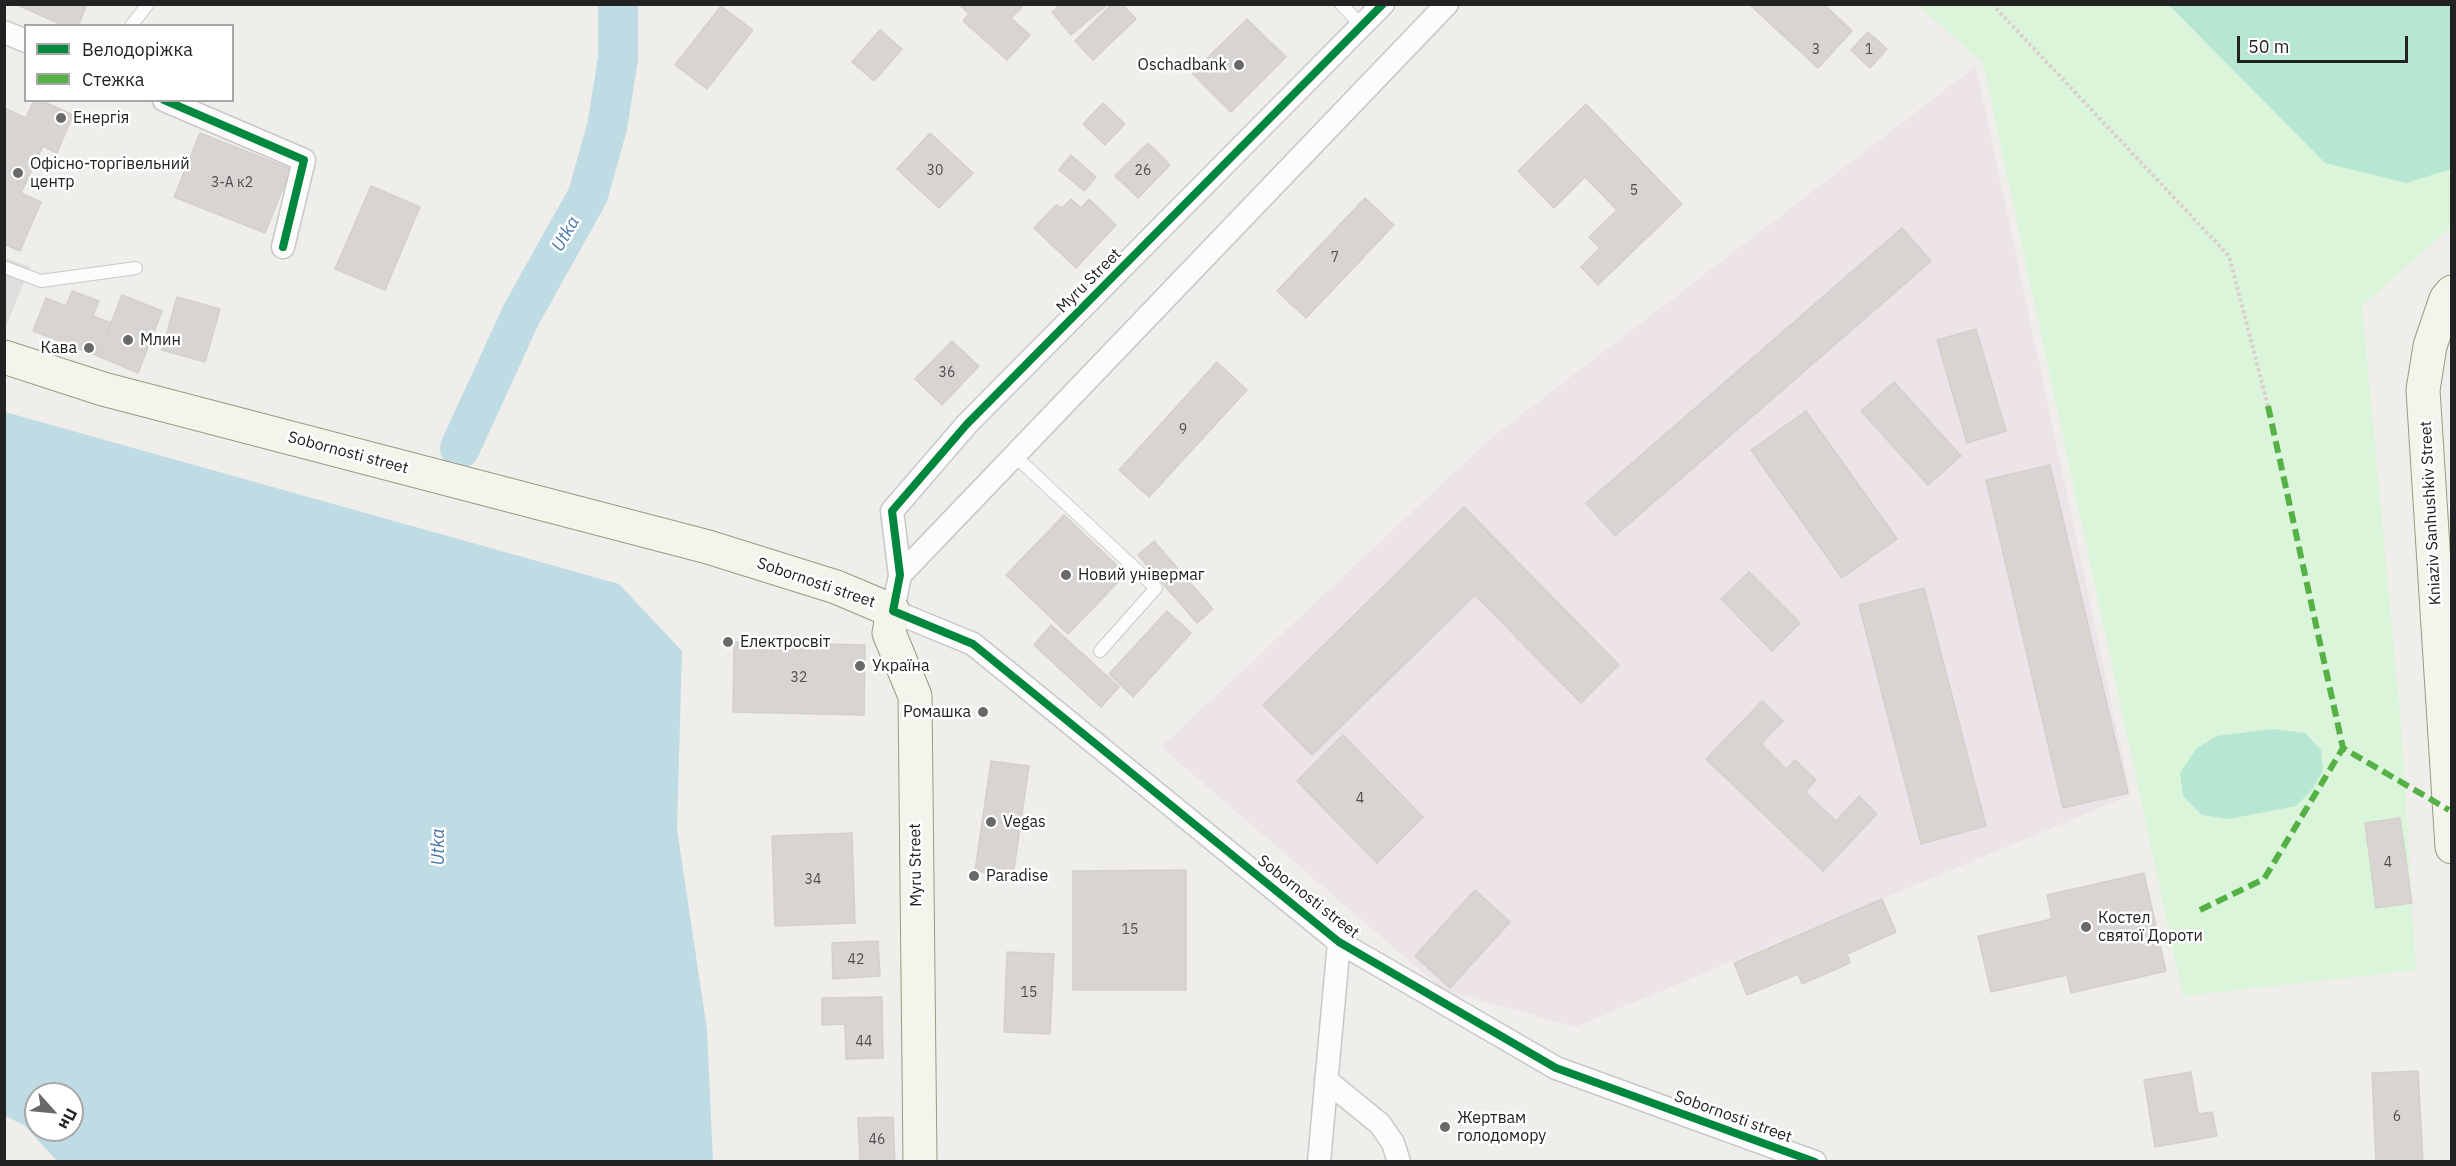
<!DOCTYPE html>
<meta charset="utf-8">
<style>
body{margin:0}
#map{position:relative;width:2456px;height:1166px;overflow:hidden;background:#f0eeeb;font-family:"IBM Plex Sans",sans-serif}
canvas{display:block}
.frame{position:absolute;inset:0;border:6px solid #222;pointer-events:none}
.legend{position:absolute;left:24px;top:24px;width:210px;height:78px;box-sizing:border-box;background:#fff;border:2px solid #a7a7a7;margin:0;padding:8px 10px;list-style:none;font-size:18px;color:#222}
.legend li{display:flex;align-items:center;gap:12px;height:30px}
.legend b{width:30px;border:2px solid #a7a7a7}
.north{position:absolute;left:24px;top:1082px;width:60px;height:60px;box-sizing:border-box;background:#fff;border:2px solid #a7a7a7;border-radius:50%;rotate:117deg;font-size:16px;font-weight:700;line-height:24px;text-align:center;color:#222}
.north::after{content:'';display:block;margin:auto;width:21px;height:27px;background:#6a6968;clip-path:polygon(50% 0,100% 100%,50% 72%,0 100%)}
.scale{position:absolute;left:2237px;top:36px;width:171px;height:27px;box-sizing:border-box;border:3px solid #222;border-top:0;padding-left:8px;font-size:18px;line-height:21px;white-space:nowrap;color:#222;-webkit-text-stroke:4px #fff;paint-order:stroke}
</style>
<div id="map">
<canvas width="2456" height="1166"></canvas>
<div class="frame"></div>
<ul class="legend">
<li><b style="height:8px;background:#00873e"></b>Велодоріжка</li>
<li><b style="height:8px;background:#55b145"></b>Стежка</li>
</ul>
<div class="north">Пн</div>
<div class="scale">50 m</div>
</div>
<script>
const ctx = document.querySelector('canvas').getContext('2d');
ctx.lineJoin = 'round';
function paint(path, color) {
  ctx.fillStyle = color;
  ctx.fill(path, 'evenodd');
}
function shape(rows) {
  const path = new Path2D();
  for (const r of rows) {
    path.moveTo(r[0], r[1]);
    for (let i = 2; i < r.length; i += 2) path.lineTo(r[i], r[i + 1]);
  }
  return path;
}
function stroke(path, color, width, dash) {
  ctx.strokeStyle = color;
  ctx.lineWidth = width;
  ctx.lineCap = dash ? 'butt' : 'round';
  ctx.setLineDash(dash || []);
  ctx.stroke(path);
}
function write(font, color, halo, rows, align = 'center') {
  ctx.font = font + ' "IBM Plex Sans",sans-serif';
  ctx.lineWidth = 5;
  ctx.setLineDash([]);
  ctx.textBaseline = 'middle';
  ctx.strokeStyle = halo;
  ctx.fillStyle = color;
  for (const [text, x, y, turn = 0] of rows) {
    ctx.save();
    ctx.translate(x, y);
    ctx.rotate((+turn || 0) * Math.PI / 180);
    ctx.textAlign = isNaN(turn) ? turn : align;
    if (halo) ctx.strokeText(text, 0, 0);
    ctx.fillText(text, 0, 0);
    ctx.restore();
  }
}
paint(shape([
 [1976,66,2131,795,1575,1027,1443,990,1161,747,1491,438]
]), '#ede4e9');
paint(shape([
 [1918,5,2451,5,2451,227,2362,306,2401,724,2416,970,2183,996,1983,63]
]), '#daf5da');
paint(shape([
 [2169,5,2451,5,2451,169,2406,183,2325,163],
 [2272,729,2305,733,2321,750,2323,771,2312,790,2296,806,2229,819,2202,815,2183,796,2180,773,2197,748,2217,736]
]), '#b7e6d2');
paint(shape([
 [4,257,30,267,6,327,4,326]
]), '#e0dfde');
paint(shape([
 [5,412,619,584,682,651,677,829,707,1030,713,1161,57,1161,24,1125,5,1116],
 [36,1094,72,1094,72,1130,36,1130]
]), '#bfdbe3');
stroke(shape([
 [460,448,521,315,588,195,607,127,618,59,618,4]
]), '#bfdbe3', 40);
const building = shape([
 [15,4,87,4,78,26,65,26,15,4],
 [959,4,1020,4,1022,7,1011,18,1030,35,1007,60,963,21,969,14,959,4],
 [1061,4,1108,4,1071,35,1052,12,1061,4],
 [1112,4,1122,4,1136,19,1093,60,1075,41,1112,4],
 [1749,4,1824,4,1852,31,1818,68,1749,4],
 [721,6,753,30,707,89,675,65,721,6],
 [1247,19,1286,57,1231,112,1192,73,1247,19],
 [880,30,902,49,874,81,852,62,880,30],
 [1868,32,1887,49,1870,68,1851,50,1868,32],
 [34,100,40,100,73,115,57,153,43,146,21,193,41,202,20,251,4,244,4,108,26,118,34,100],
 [1103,103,1125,124,1105,145,1083,124,1103,103],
 [1586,104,1682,204,1598,285,1581,267,1600,248,1589,237,1617,210,1585,177,1554,208,1518,171,1586,104],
 [200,133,291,169,265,233,174,197,200,133],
 [930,133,973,173,939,208,897,169,930,133],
 [1148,143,1170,165,1138,198,1115,176,1148,143],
 [1071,155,1096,177,1084,191,1059,170,1071,155],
 [371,186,420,207,385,290,335,269,371,186],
 [1365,198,1394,225,1306,318,1277,291,1365,198],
 [1071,199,1081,208,1089,199,1116,225,1076,268,1034,228,1056,205,1062,208,1071,199],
 [1902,228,1931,261,1615,536,1586,503,1902,228],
 [72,291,99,301,93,316,111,323,98,356,33,331,46,298,66,306,72,291],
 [122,295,162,311,138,373,98,356,122,295],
 [177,297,220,309,205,362,162,350,177,297],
 [1976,329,2006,431,1967,443,1937,340,1976,329],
 [952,341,979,366,942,405,915,379,952,341],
 [1217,362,1247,390,1149,497,1119,470,1217,362],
 [1894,382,1961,456,1928,485,1861,411,1894,382],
 [1806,411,1897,539,1842,578,1751,450,1806,411],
 [2050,465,2128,793,2063,808,1986,480,2050,465],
 [1464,507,1619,665,1581,703,1475,595,1312,755,1263,705,1464,507],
 [1064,515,1126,574,1068,634,1006,575,1064,515],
 [1154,541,1213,609,1197,623,1138,555,1154,541],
 [1749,572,1800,623,1772,651,1721,599,1749,572],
 [1924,588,1986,826,1921,844,1859,605,1924,588],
 [1167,611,1191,633,1133,697,1109,674,1167,611],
 [1051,625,1119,687,1101,707,1034,645,1051,625],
 [734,642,865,645,864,715,733,712,734,642],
 [1762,701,1783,721,1761,744,1786,769,1795,760,1816,780,1805,792,1836,821,1859,796,1877,814,1823,871,1706,759,1762,701],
 [1343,735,1423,817,1377,863,1297,781,1343,735],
 [991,761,1029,766,1013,876,975,871,991,761],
 [2400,818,2412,903,2376,908,2365,823,2400,818],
 [852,833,855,923,775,926,772,836,852,833],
 [1186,870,1186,990,1073,990,1073,871,1186,870],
 [2144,873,2166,971,2071,993,2067,975,1991,992,1978,936,2052,919,2047,895,2144,873],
 [1475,890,1510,922,1450,988,1415,956,1475,890],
 [1882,899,1896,932,1847,954,1850,963,1802,984,1798,974,1747,995,1734,963,1882,899],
 [878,941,880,976,833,979,832,943,878,941],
 [1007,952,1054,954,1050,1034,1004,1032,1007,952],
 [882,997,883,1058,846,1059,845,1024,822,1025,822,998,882,997],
 [2418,1071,2423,1162,2376,1162,2372,1073,2418,1071],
 [2191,1072,2198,1114,2212,1112,2217,1136,2155,1147,2144,1080,2191,1072],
 [893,1117,895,1162,860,1162,858,1118,893,1117]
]);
paint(building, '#d7d4d2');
stroke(building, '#d3d0cc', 1.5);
const lane = shape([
 [1341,4,1362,26],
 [131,26,148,4],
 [4,267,41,281,136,268],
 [1015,456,1156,588,1100,651]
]);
const street = shape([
 [1383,4,967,424,892,511,900,575,893,611,973,644,1339,942,1556,1068,1815,1162],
 [4,32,26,41],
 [164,100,304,160,283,247],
 [900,575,1447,4],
 [1326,1080,1380,1124,1393,1143,1399,1162],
 [1319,1162,1339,942]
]);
const secondary = shape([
 [2452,292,2446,299,2430,346,2423,390,2452,847],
 [4,357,103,389,708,547,836,587,893,611,889,633,915,696,920,1162]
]);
stroke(lane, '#c9c8c7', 14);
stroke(street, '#c9c8c7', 25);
stroke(secondary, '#999a82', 35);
stroke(shape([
 [1992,4,2229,256,2268,406]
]), '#dccecd', 4, [3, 3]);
stroke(lane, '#fdfcfc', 12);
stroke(street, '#fdfcfc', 22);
stroke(secondary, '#f4f4ed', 33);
stroke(shape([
 [2268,406,2343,748,2449,810],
 [2200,910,2264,879,2343,748]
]), '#55b145', 6, [12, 6]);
stroke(shape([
 [1383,4,967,424,892,511,900,575,893,611,973,644,1339,942,1556,1068,1815,1162],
 [164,100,304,160,283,247]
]), '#00873e', 8);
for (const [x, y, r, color] of [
 [1239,65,6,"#6a6968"],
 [61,118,6,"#6a6968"],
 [18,173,6,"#6a6968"],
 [128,340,6,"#6a6968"],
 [89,348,6,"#6a6968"],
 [1066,575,6,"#6a6968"],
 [728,642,6,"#6a6968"],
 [860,666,6,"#6a6968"],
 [983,712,6,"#6a6968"],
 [991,822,6,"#6a6968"],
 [974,876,6,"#6a6968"],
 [2086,927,6,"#6a6968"],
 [1445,1127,6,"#6a6968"]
]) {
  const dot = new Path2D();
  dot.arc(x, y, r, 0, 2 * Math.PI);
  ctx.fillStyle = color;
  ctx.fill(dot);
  stroke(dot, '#fff', 2);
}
write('14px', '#4f4e4e', null, [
 ["3",1816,50],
 ["1",1869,50],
 ["30",935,171],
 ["26",1143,171],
 ["3-А к2",232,183],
 ["5",1634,191],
 ["7",1335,258],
 ["36",947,373],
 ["9",1183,430],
 ["32",799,678],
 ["4",1360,799],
 ["4",2388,863],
 ["34",813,880],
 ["15",1130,930],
 ["42",856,960],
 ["15",1029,993],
 ["44",864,1042],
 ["6",2397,1117],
 ["46",877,1140]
]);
write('16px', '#222', '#fff', [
 ["Oschadbank",1227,65,"right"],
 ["Енергія",73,118],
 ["Офісно-торгівельний",30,164],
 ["центр",30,182],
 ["Млин",140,340],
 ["Кава",77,348,"right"],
 ["Новий універмаг",1078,575],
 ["Електросвіт",740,642],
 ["Україна",872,666],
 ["Ромашка",971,712,"right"],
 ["Vegas",1003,822],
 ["Paradise",986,876],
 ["Костел",2098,918],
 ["святої Дороти",2098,936],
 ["Жертвам",1457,1118],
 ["голодомору",1457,1136]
], 'left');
write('16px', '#222', '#fff', [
 ["Myru Street",1089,281,-45],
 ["Sobornosti street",348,453,15],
 ["Kniaziv Sanhushkiv Street",2431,513,-93],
 ["Sobornosti street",816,583,19],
 ["Myru Street",916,865,-91],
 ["Sobornosti street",1308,897,38],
 ["Sobornosti street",1733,1117,20]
]);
write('italic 18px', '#4a7aab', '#fff', [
 ["Utka",566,234,-60],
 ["Utka",439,847,-90]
]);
</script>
